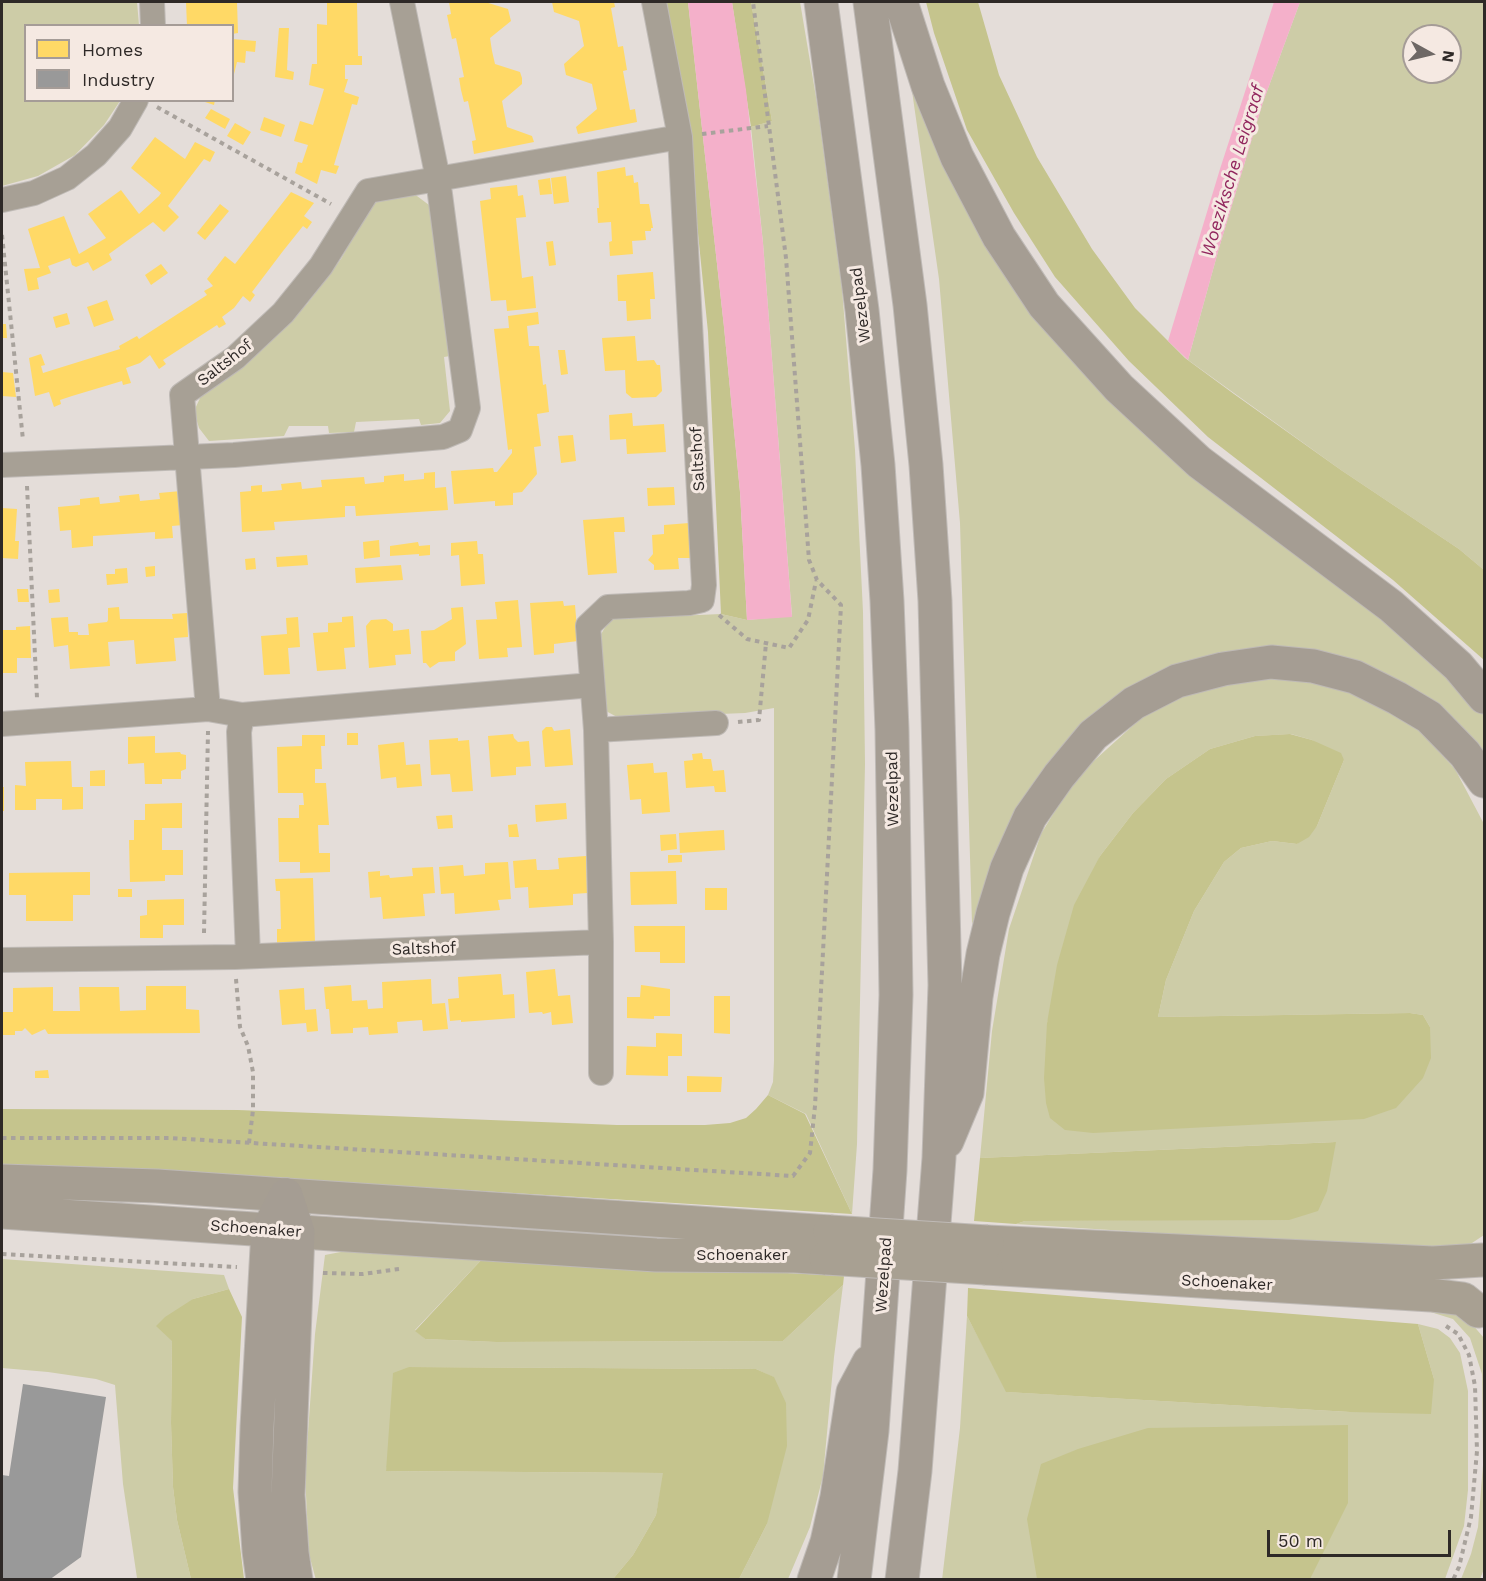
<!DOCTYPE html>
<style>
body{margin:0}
#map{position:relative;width:1486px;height:1581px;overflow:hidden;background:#e4ddd9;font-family:"Work Sans",sans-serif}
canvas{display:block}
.frame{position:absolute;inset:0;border:3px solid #2e2927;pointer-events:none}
.legend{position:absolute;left:24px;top:24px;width:210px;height:78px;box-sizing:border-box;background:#f5e9e2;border:2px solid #a59c97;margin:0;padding:8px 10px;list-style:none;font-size:18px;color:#2e2927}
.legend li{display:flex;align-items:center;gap:12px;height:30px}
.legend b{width:30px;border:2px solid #a59c97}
.north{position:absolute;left:1402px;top:24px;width:60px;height:60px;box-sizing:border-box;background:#f5e9e2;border:2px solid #a59c97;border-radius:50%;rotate:98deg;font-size:16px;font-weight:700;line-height:24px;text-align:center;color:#2e2927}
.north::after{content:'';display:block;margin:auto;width:21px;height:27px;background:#6e6865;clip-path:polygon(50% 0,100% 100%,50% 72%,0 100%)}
.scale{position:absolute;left:1267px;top:1530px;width:184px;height:27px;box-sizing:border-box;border:3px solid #2e2927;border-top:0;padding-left:8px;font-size:18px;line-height:21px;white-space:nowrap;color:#2e2927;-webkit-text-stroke:4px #f5e9e2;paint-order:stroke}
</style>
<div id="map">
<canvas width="1486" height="1581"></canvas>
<div class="frame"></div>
<ul class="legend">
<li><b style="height:16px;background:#ffd966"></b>Homes</li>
<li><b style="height:16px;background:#999"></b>Industry</li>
</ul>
<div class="north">N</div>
<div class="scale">50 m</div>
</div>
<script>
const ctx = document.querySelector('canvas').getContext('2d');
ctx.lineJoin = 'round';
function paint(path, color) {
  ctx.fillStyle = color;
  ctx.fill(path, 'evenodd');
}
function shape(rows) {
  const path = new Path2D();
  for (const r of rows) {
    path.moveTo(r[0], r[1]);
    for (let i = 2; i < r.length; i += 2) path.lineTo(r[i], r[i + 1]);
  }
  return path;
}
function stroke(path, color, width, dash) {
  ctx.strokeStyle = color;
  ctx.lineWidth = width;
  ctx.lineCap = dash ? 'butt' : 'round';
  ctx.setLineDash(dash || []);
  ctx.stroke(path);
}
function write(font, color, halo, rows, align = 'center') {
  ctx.font = font + ' "Work Sans",sans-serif';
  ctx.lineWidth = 6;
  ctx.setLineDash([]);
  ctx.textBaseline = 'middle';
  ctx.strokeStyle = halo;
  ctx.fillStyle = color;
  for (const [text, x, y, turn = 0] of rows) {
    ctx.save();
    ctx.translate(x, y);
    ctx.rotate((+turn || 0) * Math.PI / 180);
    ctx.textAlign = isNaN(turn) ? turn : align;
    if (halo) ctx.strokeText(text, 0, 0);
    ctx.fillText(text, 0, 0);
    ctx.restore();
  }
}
paint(shape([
 [2,2,137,2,139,25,26,26,26,100,120,101,104,125,75,155,38,176,2,186],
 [751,2,800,2,817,103,842,289,855,450,863,612,865,764,857,1144,852,1214,806,1114,768,1095,773,1082,774,1061,774,708,745,713,619,718,604,710,600,636,610,619,721,614,747,620,792,616,763,243,751,127,772,121],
 [1300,2,1484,2,1484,570,1459,549,1341,470,1188,360,1219,248,1263,102],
 [1414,36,1450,36,1450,72,1414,72],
 [911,84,1025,291,1280,529,1484,709,1484,753,1437,703,1377,669,1327,653,1268,649,1209,655,1141,681,1000,854,972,924,960,523,939,279],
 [413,193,429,205,450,356,444,357,450,411,440,423,421,425,419,419,356,422,354,432,329,433,328,426,289,426,284,436,209,441,199,428,194,411,201,396,242,368,307,304,341,259,370,207,383,197],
 [1254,674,1302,675,1361,693,1415,726,1455,769,1484,824,1484,1235,1466,1247,1441,1251,1016,1224,1025,1221,1143,1220,1335,1142,980,1158,992,1031,1009,929,1041,834,1075,778,1149,711,1194,689],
 [1291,734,1312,740,1344,760,1317,826,1297,844,1272,841,1241,848,1224,862,1194,911,1166,980,1158,1017,1410,1013,1423,1015,1430,1027,1047,1023,1100,856,1133,813,1166,779,1210,749,1255,736],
 [356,1249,484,1257,415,1330,425,1339,497,1342,783,1341,843,1285,834,1357,823,1476,810,1527,788,1579,739,1579,767,1524,773,1377,756,1369,409,1367,386,1471,664,1473,656,1515,633,1555,613,1579,316,1580,309,1554,305,1475,315,1334,325,1255],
 [2,1259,224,1275,229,1289,193,1299,172,1341,171,1423,173,1487,177,1520,191,1579,136,1579,137,1578,123,1484,115,1385,96,1379,48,1372,2,1368],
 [1033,1277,1301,1292,1435,1303,1452,1306,1465,1316,1484,1338,1484,1569,1480,1579,1461,1579,1471,1554,1478,1527,1483,1465,1482,1374,1470,1338,1453,1319,1424,1310,1270,1296,1037,1281],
 [967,1316,1007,1392,1350,1412,1434,1379,1418,1324,1438,1329,1450,1338,1460,1353,1468,1391,1468,1490,1464,1526,1445,1579,942,1580,960,1428]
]), '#cdcca7');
paint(shape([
 [664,2,688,2,724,327,740,492,747,620,721,614,708,332,686,115],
 [732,2,751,2,772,121,751,127],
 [926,2,978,2,999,75,1037,157,1092,249,1135,308,1185,358,1234,394,1341,470,1459,549,1484,570,1484,660,1393,580,1208,437,1129,361,1055,277,1014,213,967,130,934,33],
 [1290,734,1312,740,1341,753,1344,760,1317,826,1309,837,1297,844,1272,841,1241,848,1224,862,1194,911,1166,980,1158,1017,1410,1013,1423,1015,1430,1027,1431,1058,1423,1078,1396,1108,1364,1119,1093,1133,1065,1130,1050,1118,1046,1103,1044,1078,1047,1023,1057,965,1074,905,1100,856,1133,813,1166,779,1210,749,1255,736],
 [768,1095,805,1114,852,1214,191,1173,2,1167,2,1109,238,1110,617,1125,705,1125,730,1123,746,1118,756,1109],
 [1336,1142,1327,1191,1318,1211,1289,1220,1025,1221,1016,1224,974,1221,980,1158],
 [484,1257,844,1276,843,1285,783,1341,496,1342,425,1339,415,1331],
 [968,1288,1418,1324,1434,1379,1431,1414,1350,1412,1006,1392,967,1316],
 [229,1289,242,1317,233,1488,244,1579,191,1579,177,1520,173,1487,171,1423,172,1341,156,1326,165,1317,193,1299],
 [409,1367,756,1369,774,1377,786,1403,787,1446,767,1524,739,1579,613,1579,633,1555,656,1515,663,1473,386,1471,393,1373],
 [1348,1425,1348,1503,1310,1579,1037,1579,1027,1519,1041,1464,1078,1449,1148,1428]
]), '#c5c48d');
paint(shape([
 [688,2,732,2,746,90,763,243,792,617,747,620,740,492,724,327],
 [1274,2,1300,2,1263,102,1219,248,1188,360,1168,341,1220,169]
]), '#f4b0ca');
paint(shape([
 [186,2,237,2,238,33,232,34,232,26,187,26],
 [327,2,357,2,358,56,362,56,362,65,345,65,345,79,348,79,344,92,359,97,357,105,352,104,349,115,334,165,339,166,336,174,321,170,317,184,295,173,298,162,302,163,308,145,294,141,300,121,313,125,324,89,309,85,312,64,317,64,317,24,327,25],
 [449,2,485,2,508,9,511,21,490,38,492,51,495,64,520,72,522,78,522,84,502,101,507,127,532,136,534,142,474,154,472,141,476,140,468,101,464,102,461,90,459,78,464,77,456,38,452,39,447,15,451,14],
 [552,2,614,2,615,7,611,8,618,47,623,46,627,70,623,71,630,110,635,109,637,122,578,134,576,127,597,109,592,84,566,75,565,70,564,64,584,46,579,21,554,12],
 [279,28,289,28,287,70,294,72,293,80,275,77],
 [232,39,256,41,255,52,246,51,245,63,237,62,233,78],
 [199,100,215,100,214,105],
 [211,109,230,119,225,129,205,118],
 [264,117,285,125,281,137,260,130],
 [235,123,251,132,243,145,227,136],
 [155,137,185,159,195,142,215,152,210,162,204,159,168,206,179,217,164,232,153,222,109,254,112,260,93,271,88,262,76,267,72,265,70,258,48,266,51,273,37,278,39,289,28,291,24,269,40,268,28,229,64,216,79,254,106,238,88,214,121,190,139,214,159,196,161,193,131,168],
 [625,167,626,176,633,175,634,183,638,182,640,204,649,204,653,228,651,228,651,231,645,231,646,240,632,241,633,254,610,256,609,242,612,241,611,222,598,223,597,208,599,208,597,172],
 [566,176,569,202,554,204,551,178],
 [550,178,552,194,540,195,538,180],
 [517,185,518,196,523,195,526,217,516,218,522,278,533,276,536,308,507,311,506,300,491,301,480,201,491,199,490,188],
 [291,192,314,203,304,216,312,222,307,229,303,226,283,251,252,292,255,295,250,302,243,296,234,308,222,317,226,324,219,328,217,325,163,360,166,364,159,369,150,355,140,363,126,368,131,383,123,385,122,381,72,396,60,400,61,404,54,407,49,392,35,396,29,358,41,354,45,365,41,366,43,373,120,349,119,346,137,336,139,339,207,295,204,291,213,286,207,279,225,256,235,264],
 [220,204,229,211,205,240,197,233],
 [553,241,556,265,549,266,546,242],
 [161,264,168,273,151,285,145,275],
 [653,272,655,299,650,299,651,319,627,321,626,301,618,301,617,275],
 [107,300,114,320,94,327,87,307],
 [538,312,539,324,527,326,529,346,539,346,543,385,546,384,549,412,537,414,541,446,534,447,537,474,522,492,513,493,513,505,495,506,495,501,454,504,451,471,493,468,494,472,497,472,512,453,512,449,508,450,494,329,509,328,508,316],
 [67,313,70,324,56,328,53,317],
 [2,324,6,324,7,338,2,338],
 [635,336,637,361,654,360,657,365,660,365,662,391,656,397,632,398,626,393,625,370,605,371,602,338],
 [558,350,565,350,568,374,561,375],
 [2,372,13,373,16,397,2,396],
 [632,413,633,426,664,424,666,452,627,454,626,439,610,440,609,415],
 [573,435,576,461,561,463,558,436],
 [435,472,435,488,446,487,448,510,356,516,355,506,345,506,345,517,274,522,275,530,242,532,240,492,251,491,251,486,262,485,262,492,282,490,281,484,301,482,302,489,322,487,321,480,364,477,365,484,374,483,384,482,384,476,404,474,404,481,424,479,424,473],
 [674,487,675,505,648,506,647,488],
 [181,491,183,525,172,526,173,538,155,539,155,532,93,536,93,546,72,548,71,530,60,531,58,507,80,505,80,499,99,497,100,504,120,502,119,496,139,494,140,501,160,499,159,493],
 [2,508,17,509,15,541,19,541,18,559,2,558],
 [624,517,625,532,614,532,617,573,588,575,583,520],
 [689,523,691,558,678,558,679,569,654,570,654,565,648,560,653,554,652,535,664,534,664,525],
 [379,540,380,557,364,559,363,542],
 [477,541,478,554,483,554,485,584,461,586,459,555,451,556,451,543],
 [418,542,419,546,430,545,430,555,419,556,419,554,390,556,390,546],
 [307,555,308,565,277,567,276,557],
 [255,558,256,569,246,570,245,559],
 [401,565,403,580,356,583,355,568],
 [155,566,155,576,146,577,145,567],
 [127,568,128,583,107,585,106,574,115,574,115,569],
 [17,589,28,589,29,602,18,602],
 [59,589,60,602,49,603,48,590],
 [518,600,522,647,507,648,508,657,479,659,476,620,497,619,495,602],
 [563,601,564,606,575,605,578,641,554,644,554,653,534,655,530,603],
 [119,607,120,619,173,619,172,614,187,613,188,637,174,638,176,661,136,664,134,640,108,642,110,666,70,669,68,645,54,647,51,618,68,617,69,632,78,632,78,635,89,635,88,624,107,622,108,620,108,608],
 [463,607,466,644,455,652,455,661,439,662,430,668,426,663,423,663,421,631,434,630,452,619,451,608],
 [353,616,355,647,344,648,346,669,317,671,313,633,328,632,328,623,342,622,342,617],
 [298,617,300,647,288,648,290,674,264,675,261,636,287,634,286,618],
 [386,619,393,624,393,631,409,629,411,654,395,655,396,665,369,668,366,626,371,620],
 [30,626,31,658,17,658,17,673,2,673,2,630,16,630,16,627],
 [546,727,552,727,554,731,570,729,573,765,545,767,542,731],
 [347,733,358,733,358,745,347,745],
 [513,734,514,738,518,742,529,741,531,766,516,767,516,775,491,777,488,736],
 [302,735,325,735,325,746,321,746,322,769,315,769,315,783,326,783,329,825,318,825,319,853,330,853,330,872,300,873,300,862,279,862,278,818,299,818,299,805,304,805,303,793,278,793,277,747,302,746],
 [155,736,155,753,180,752,181,754,186,755,186,769,181,771,181,779,162,779,162,784,145,784,144,763,128,764,128,737],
 [458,738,458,741,469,740,473,791,452,792,450,774,431,775,429,740],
 [404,742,406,765,420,764,422,786,397,788,396,777,381,779,378,745],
 [702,753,703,759,711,759,713,771,724,770,726,792,715,792,714,786,686,788,684,761,693,760,692,754],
 [71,761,72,787,83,787,83,809,62,810,62,799,36,799,36,810,15,810,15,785,26,786,25,762],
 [653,763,654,773,667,772,670,812,642,814,641,799,630,800,627,765],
 [105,770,105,786,90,786,90,771],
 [2,787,4,787,4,811,2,811],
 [182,803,182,828,162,828,162,850,183,850,183,875,165,875,165,881,130,882,129,840,134,840,134,820,145,820,145,804],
 [566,803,567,819,536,822,535,805],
 [452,815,453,828,438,829,436,816],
 [517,824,519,837,509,837,508,825],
 [724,830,725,850,680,853,679,833],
 [676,834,677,849,661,851,660,835],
 [668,855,682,855,682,862,668,863],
 [586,856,587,893,573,894,573,905,529,908,528,887,515,888,513,861,536,859,537,870,548,870,559,869,558,858],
 [508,862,511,899,498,900,500,910,455,914,454,893,441,894,439,867,463,865,464,876,475,875,485,874,485,863],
 [433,867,435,893,423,894,425,916,383,919,381,897,370,898,368,872,380,871,380,876,389,875,390,878,413,876,412,868],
 [676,871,677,904,631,905,630,872],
 [90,872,90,895,73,895,73,921,26,921,26,895,9,895,9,873],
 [313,878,315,943,277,946,277,929,281,929,280,891,276,891,275,879],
 [705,888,727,888,727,910,705,910],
 [118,889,132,889,132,897,118,897],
 [184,899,184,925,163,925,163,938,140,938,140,916,147,915,147,900],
 [634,926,685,926,685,963,660,963,660,952,635,952],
 [555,969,558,996,570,995,573,1023,552,1025,551,1012,543,1014,542,1012,529,1013,526,972],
 [501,974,503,995,514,994,515,1018,461,1022,461,1020,450,1021,448,999,459,998,458,977],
 [431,979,432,1004,445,1003,448,1029,423,1031,422,1020,397,1022,398,1033,369,1035,368,1027,353,1028,353,1033,331,1034,329,1009,326,1009,324,987,351,985,352,1001,367,1000,368,1009,383,1008,382,982],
 [641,985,670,989,670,1016,654,1016,654,1019,627,1018,627,997,640,997],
 [146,986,186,986,186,1009,199,1010,200,1033,48,1034,45,1029,32,1035,25,1028,22,1031,15,1031,15,1035,2,1035,2,1012,13,1012,13,988,53,987,53,1011,80,1011,79,987,119,987,120,1011,146,1010],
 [304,988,305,1010,316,1009,318,1031,307,1032,306,1023,282,1025,279,990],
 [714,996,730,996,730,1034,714,1033],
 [656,1033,682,1034,682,1056,668,1056,668,1076,626,1075,627,1046,656,1047],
 [48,1070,49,1078,35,1078,35,1071],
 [687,1076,722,1077,721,1092,687,1092]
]), '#ffd966');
paint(shape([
 [23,1384,106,1397,81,1557,49,1580,2,1580,2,1475,9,1476]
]), '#999');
const minor = shape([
 [152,2,153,26],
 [2,200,34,193,67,178,96,155,120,128,136,100],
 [2,465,234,455,443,437,460,430,468,408,438,179,402,2],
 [208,709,182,395,235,358,283,313,321,266,368,191,680,137],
 [242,715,239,732,248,956],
 [2,724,208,709,242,715,592,685],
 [596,730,716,723],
 [2,960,235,957,601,942],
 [601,1073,601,942,596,730,588,626,608,607,689,603,702,600,704,585,680,137,654,2]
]);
const secondary = shape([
 [2,1181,157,1186,286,1195],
 [2,1212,268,1230]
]);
const primary = shape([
 [286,1195,830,1232],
 [271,1230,656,1255,795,1256,826,1258],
 [987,1242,1433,1263,1482,1260],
 [986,1268,1431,1295,1463,1299,1478,1311]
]);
const motorway = shape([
 [821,2,862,310,878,465,887,601,892,730,896,995,890,1170,872,1431,854,1580],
 [870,2,910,305,926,465,935,601,945,985,939,1158,915,1471,902,1580],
 [901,2,928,86,957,157,999,237,1044,305,1119,388,1199,462,1391,606,1458,666,1484,697],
 [947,1141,967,1093,976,997,983,954,993,913,1007,868,1030,817,1059,776,1093,735,1134,703,1177,681,1223,669,1271,662,1313,666,1355,677,1397,698,1429,717,1465,754,1484,781],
 [286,1195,298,1232,288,1495,292,1553,296,1580],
 [263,1580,259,1551,255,1492,257,1427,268,1230,286,1195],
 [814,1580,827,1542,837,1497,853,1392,869,1362]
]);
stroke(minor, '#bfbab6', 26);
stroke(secondary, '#bfbab6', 35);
stroke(primary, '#bfbab6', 35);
stroke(motorway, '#bfbab6', 35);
stroke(shape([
 [157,107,331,204],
 [702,134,768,126],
 [2,235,23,440],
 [27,486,37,698],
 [719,615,747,639,789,648,808,620,816,581],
 [738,722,759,720,766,643],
 [204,933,208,731],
 [236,979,240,1027,248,1046,253,1072,253,1110,249,1143],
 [2,1138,170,1138,793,1176,810,1153,815,1106,841,605,817,580,809,560,786,258,753,2],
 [2,1254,237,1267],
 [323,1273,363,1274,399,1269],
 [1446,1326,1458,1334,1469,1355,1475,1386,1477,1451,1471,1517,1459,1567,1453,1580]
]), '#a8a29c', 4, [4.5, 4.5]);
stroke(minor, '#a7a095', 24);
stroke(secondary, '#a69e92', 33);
stroke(primary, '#a8a092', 33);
stroke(motorway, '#a59d93', 33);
const primaryBridge = shape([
 [830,1232,987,1242],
 [826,1258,986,1268]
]);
stroke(primaryBridge, '#bfbab6', 35, []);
stroke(primaryBridge, '#a8a092', 33);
write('16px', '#2e2927', '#f5e9e2', [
 ["Wezelpad",861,305,-97],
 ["Saltshof",225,363,-38],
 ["Saltshof",698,459,-93],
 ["Wezelpad",893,789,-91],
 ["Saltshof",424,949,-2],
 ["Schoenaker",256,1229,4],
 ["Schoenaker",742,1255],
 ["Wezelpad",884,1275,-86],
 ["Schoenaker",1227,1283,3]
]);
write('italic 18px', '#92275e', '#f5e9e2', [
 ["Woeziksche Leigraaf",1233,171,-73]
]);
</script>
